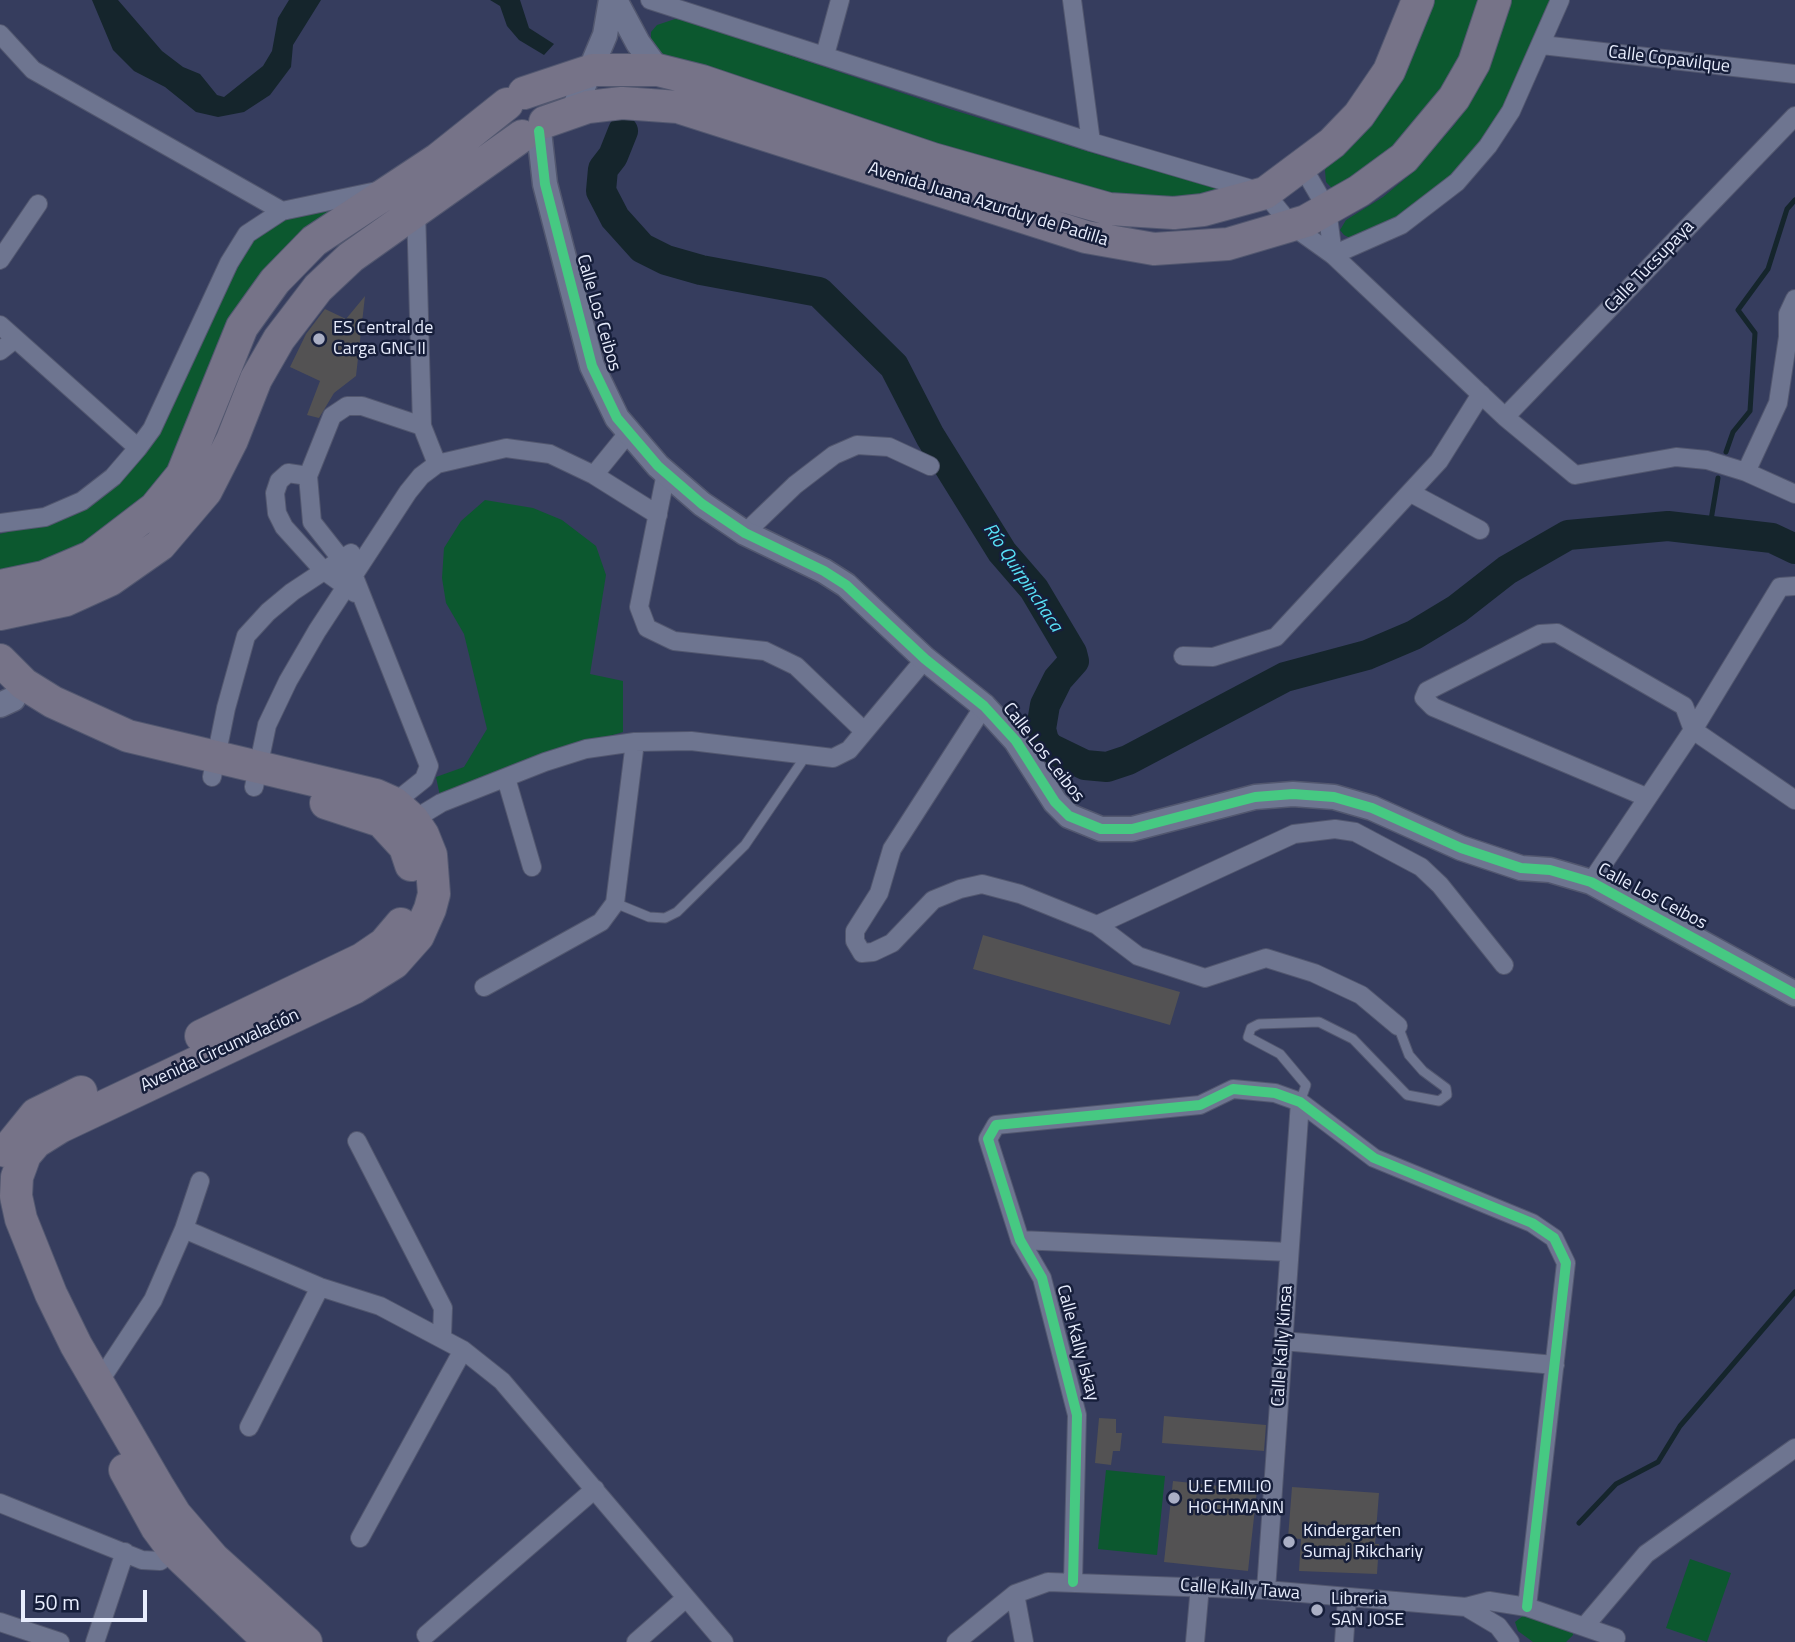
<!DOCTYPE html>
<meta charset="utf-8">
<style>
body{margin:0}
#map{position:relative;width:1795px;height:1642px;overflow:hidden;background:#363d5e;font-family:"Titillium Web",sans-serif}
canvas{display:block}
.scale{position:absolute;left:21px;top:1590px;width:126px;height:32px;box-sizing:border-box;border:4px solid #e8edfd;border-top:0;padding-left:9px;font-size:21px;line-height:24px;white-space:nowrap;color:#e8edfd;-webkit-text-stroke:5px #161e3a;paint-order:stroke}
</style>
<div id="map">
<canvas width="1795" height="1642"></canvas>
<div class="scale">50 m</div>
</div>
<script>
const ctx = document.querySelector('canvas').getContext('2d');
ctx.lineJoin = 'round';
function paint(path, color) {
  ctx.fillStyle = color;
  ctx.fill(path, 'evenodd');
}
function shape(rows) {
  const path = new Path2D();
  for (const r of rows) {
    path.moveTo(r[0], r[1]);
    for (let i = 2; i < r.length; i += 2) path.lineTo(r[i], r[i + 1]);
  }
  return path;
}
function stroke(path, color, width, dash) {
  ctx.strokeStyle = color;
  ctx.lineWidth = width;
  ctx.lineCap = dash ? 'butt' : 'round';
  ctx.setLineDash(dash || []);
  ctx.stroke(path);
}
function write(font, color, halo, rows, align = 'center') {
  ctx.font = font + ' "Titillium Web",sans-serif';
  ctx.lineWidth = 5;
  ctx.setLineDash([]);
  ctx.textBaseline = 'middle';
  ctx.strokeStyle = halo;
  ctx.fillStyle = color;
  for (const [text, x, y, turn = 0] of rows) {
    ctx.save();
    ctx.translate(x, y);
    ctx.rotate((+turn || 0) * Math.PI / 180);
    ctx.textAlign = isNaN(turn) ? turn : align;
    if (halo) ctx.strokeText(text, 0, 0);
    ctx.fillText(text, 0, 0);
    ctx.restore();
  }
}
paint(shape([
 [1428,0,1484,0,1456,71,1432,109,1368,174,1333,189,1326,182,1325,170],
 [1508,0,1555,0,1511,100,1481,148,1415,210,1350,238,1344,235,1340,230,1346,220,1383,197,1412,173,1455,124,1472,95],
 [675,19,684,20,950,109,1122,162,1241,189,1215,196,1119,201,660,58,651,47,651,32,657,25],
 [350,201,298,238,256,280,241,306,174,461,143,502,73,552,0,576,0,534,81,512,124,476,254,238,290,216],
 [485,500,533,508,562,520,596,546,606,575,590,674,623,681,623,732,589,742,440,796,436,777,464,767,487,729,464,634,446,603,442,578,444,548,461,521],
 [1106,1470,1165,1476,1157,1555,1098,1549],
 [1690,1559,1731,1573,1707,1642,1666,1628],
 [1524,1615,1573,1625,1573,1635,1566,1642,1533,1642,1518,1631,1515,1622]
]), '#0c582f');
paint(shape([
 [92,0,118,0,162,51,183,67,200,74,217,95,224,97,263,66,272,51,278,18,289,0,321,0,293,45,291,67,270,95,244,112,218,117,196,112,165,87,134,71,113,50],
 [490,0,520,0,529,28,554,44,544,55,519,40,507,26,500,6]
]), '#15252c');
stroke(shape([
 [1726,452,1733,432,1750,411,1755,333,1738,310,1768,269,1787,209,1795,200],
 [1709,532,1718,478],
 [1579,1523,1616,1484,1658,1462,1680,1426,1795,1292]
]), '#15252c', 5);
stroke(shape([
 [623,131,613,156,603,169,601,191,615,218,642,248,666,260,701,270,819,292,894,366,930,436,1002,552,1034,589,1072,653,1074,661,1058,679,1045,705,1041,729,1044,741,1050,748,1085,765,1107,767,1128,760,1285,677,1367,655,1414,635,1457,609,1507,570,1568,535,1668,526,1772,538,1795,549]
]), '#15252c', 30);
paint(shape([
 [365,296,356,376,334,393,319,418,307,415,320,381,290,367,306,334,325,309,346,319],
 [983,935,1180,992,1170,1025,973,969],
 [1164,1416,1266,1425,1264,1451,1162,1443],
 [1099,1418,1116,1419,1116,1433,1122,1433,1120,1451,1113,1451,1111,1465,1095,1463],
 [1173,1481,1257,1490,1248,1571,1164,1562],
 [1292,1487,1379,1493,1375,1544,1379,1544,1377,1574,1299,1571,1301,1539,1288,1538]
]), '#535253');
const lane = shape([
 [615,903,649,917,665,918,677,912,745,845,805,757],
 [1300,1102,1306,1085,1280,1054,1248,1037,1251,1028,1259,1024,1319,1022,1353,1039,1407,1095,1439,1101,1447,1095,1446,1088,1423,1071,1409,1055,1398,1026]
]);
const street = shape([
 [650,0,1091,142,1265,193,1291,225,1333,255,1505,417,1575,475,1676,457,1707,460,1746,472,1795,494],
 [1072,0,1091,142],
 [0,34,33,70,282,211],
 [1542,45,1795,74],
 [825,55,840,0],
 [1302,166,1327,209,1333,255],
 [416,209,422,426,437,464],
 [1333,255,1401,225,1457,182,1488,146,1511,111,1560,0],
 [0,260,38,204],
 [0,325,138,448],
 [0,351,14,340],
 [1505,417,1795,116],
 [1746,472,1778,403,1788,337,1788,314,1795,299],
 [666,473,639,607,647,628,674,641,765,651,796,666,864,731],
 [594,475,629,432],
 [308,476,288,473,279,481,275,493,277,513,284,527,323,570,355,593],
 [1411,493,1480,530],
 [0,523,45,517,82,501,113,477,138,448,152,429,229,263,247,234,282,211,377,191],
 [745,533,795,485,834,455,857,445,889,447,930,466],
 [1183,656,1213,657,1276,637,1439,461,1481,394],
 [984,706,892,849,879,893,855,931,855,941,862,953,873,952,892,943,933,900,960,889,982,884,1020,894,1097,925,1138,956,1205,978,1266,958,1314,973,1361,995,1398,1026],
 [212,777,226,708,246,636,268,612,292,592,351,553],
 [506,778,532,867],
 [254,787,267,725,288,681,317,631,408,492,421,476,437,464,506,448,550,454,594,475,658,515],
 [1646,797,1433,707,1424,698,1427,691,1540,634,1557,633,1684,706,1693,730,1795,800],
 [394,803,424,779,429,766,353,574,312,522,308,476,332,416,347,406,362,406,422,426],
 [413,820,441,803,545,762,586,749,635,742,691,741,833,758,849,750,925,659],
 [1591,882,1693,730,1780,587,1795,586],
 [1097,925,1294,834,1335,829,1355,832,1421,867,1440,885,1504,965],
 [484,987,601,922,615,903,635,742],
 [357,1141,443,1308,442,1336],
 [184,1229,320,1287,380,1306,463,1350,502,1381,724,1642],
 [1020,1240,1289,1252],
 [1283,1341,1555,1365],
 [99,1382,153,1300,184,1229,200,1181],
 [249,1427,320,1287],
 [0,1503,142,1560,160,1561,179,1548],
 [360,1538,463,1350],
 [1073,1582,1077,1415,1042,1278,1020,1240,988,1139,996,1125,1200,1105,1233,1089,1275,1093,1300,1102,1374,1158,1532,1223,1554,1238,1566,1263,1527,1607],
 [1266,1590,1300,1102],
 [1015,1594,1024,1642],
 [1466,1607,1498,1626,1510,1642],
 [0,1622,60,1642],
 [1584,1627,1646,1554,1795,1448],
 [426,1635,595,1489],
 [95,1642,125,1552],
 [636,1642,686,1598],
 [956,1642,1015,1594,1048,1582,1266,1590,1466,1607,1489,1601,1527,1607,1616,1638],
 [1195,1642,1200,1586],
 [1344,1642,1347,1598]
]);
const secondary = shape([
 [615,0,638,43,658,70],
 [573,111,605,35,611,0],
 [539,131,545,184,592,366,617,418,658,466,702,504,745,533,824,571,846,585,925,659,984,706,1016,741,1055,802,1069,816,1101,829,1132,829,1255,797,1293,794,1334,797,1372,808,1461,848,1521,868,1550,870,1591,882,1795,994],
 [0,705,13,699]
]);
const highway = shape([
 [524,93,593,70,658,70,702,81,933,159,1109,209,1174,213,1203,210,1265,193,1332,143,1359,115,1389,71,1418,0],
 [545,122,588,107,622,103,678,107,1086,237,1154,249,1228,244,1306,221,1359,191,1404,158,1454,98,1474,63,1495,0],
 [0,586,44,577,91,557,155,508,182,475,242,327,275,281,314,241,438,159,507,104],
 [0,614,66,600,110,580,160,545,206,491,232,440,256,379,279,339,318,288,351,257,522,136],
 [0,660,24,684,53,702,128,736,376,795,394,803,413,820,423,835,431,855,434,894,430,909,418,936,394,963,354,988,60,1127,36,1142,25,1155,17,1177,16,1196,21,1219,51,1294,76,1345,159,1488,175,1514,213,1558,306,1642],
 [326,803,381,821,405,847,411,865],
 [201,1036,362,959,384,944,401,924],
 [6,1151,36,1114,81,1092],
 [125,1470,157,1528,174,1551,270,1642]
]);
stroke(lane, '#52576f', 11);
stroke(street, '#52576f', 20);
stroke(secondary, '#52576f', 27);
stroke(highway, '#52576f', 34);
stroke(lane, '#6e7590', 9);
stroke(street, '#6e7590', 18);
stroke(secondary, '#6e7590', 24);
stroke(highway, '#767388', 32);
stroke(shape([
 [539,131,545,184,592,366,617,418,658,466,702,504,745,533,824,571,846,585,925,659,984,706,1016,741,1055,802,1069,816,1101,829,1132,829,1255,797,1293,794,1334,797,1372,808,1461,848,1521,868,1550,870,1591,882,1795,994],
 [1073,1582,1077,1415,1042,1278,1020,1240,988,1139,996,1125,1200,1105,1233,1089,1275,1093,1300,1102,1374,1158,1532,1223,1554,1238,1566,1263,1527,1607]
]), '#46c982', 10);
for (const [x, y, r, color] of [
 [319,339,7,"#aaafc5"],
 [1174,1498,7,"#aaafc5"],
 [1289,1542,7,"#aaafc5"],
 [1317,1610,7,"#aaafc5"]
]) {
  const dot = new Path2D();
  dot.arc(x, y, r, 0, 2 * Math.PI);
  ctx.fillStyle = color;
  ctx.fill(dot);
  stroke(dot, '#161e3a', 2.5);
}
write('18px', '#e8edfd', '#161e3a', [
 ["Calle Copavilque",1669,60,7],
 ["Avenida Juana Azurduy de Padilla",988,205,17],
 ["Calle Tucsupaya",1650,267,-46],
 ["Calle Los Ceibos",598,313,74],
 ["Calle Los Ceibos",1043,753,52],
 ["Calle Los Ceibos",1652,897,28],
 ["Avenida Circunvalación",220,1051,-25],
 ["Calle Kally Iskay",1077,1343,75],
 ["Calle Kally Kinsa",1283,1346,-86],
 ["Calle Kally Tawa",1240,1590,4]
]);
write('18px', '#e8edfd', '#161e3a', [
 ["ES Central de",333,329],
 ["Carga GNC II",333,350],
 ["U.E EMILIO",1188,1488],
 ["HOCHMANN",1188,1509],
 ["Kindergarten",1303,1532],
 ["Sumaj Rikchariy",1303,1553],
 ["Libreria",1331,1600],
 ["SAN JOSE",1331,1621]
], 'left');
write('italic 19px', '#58e0f6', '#161e3a', [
 ["Río Quirpinchaca",1022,578,56]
]);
</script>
